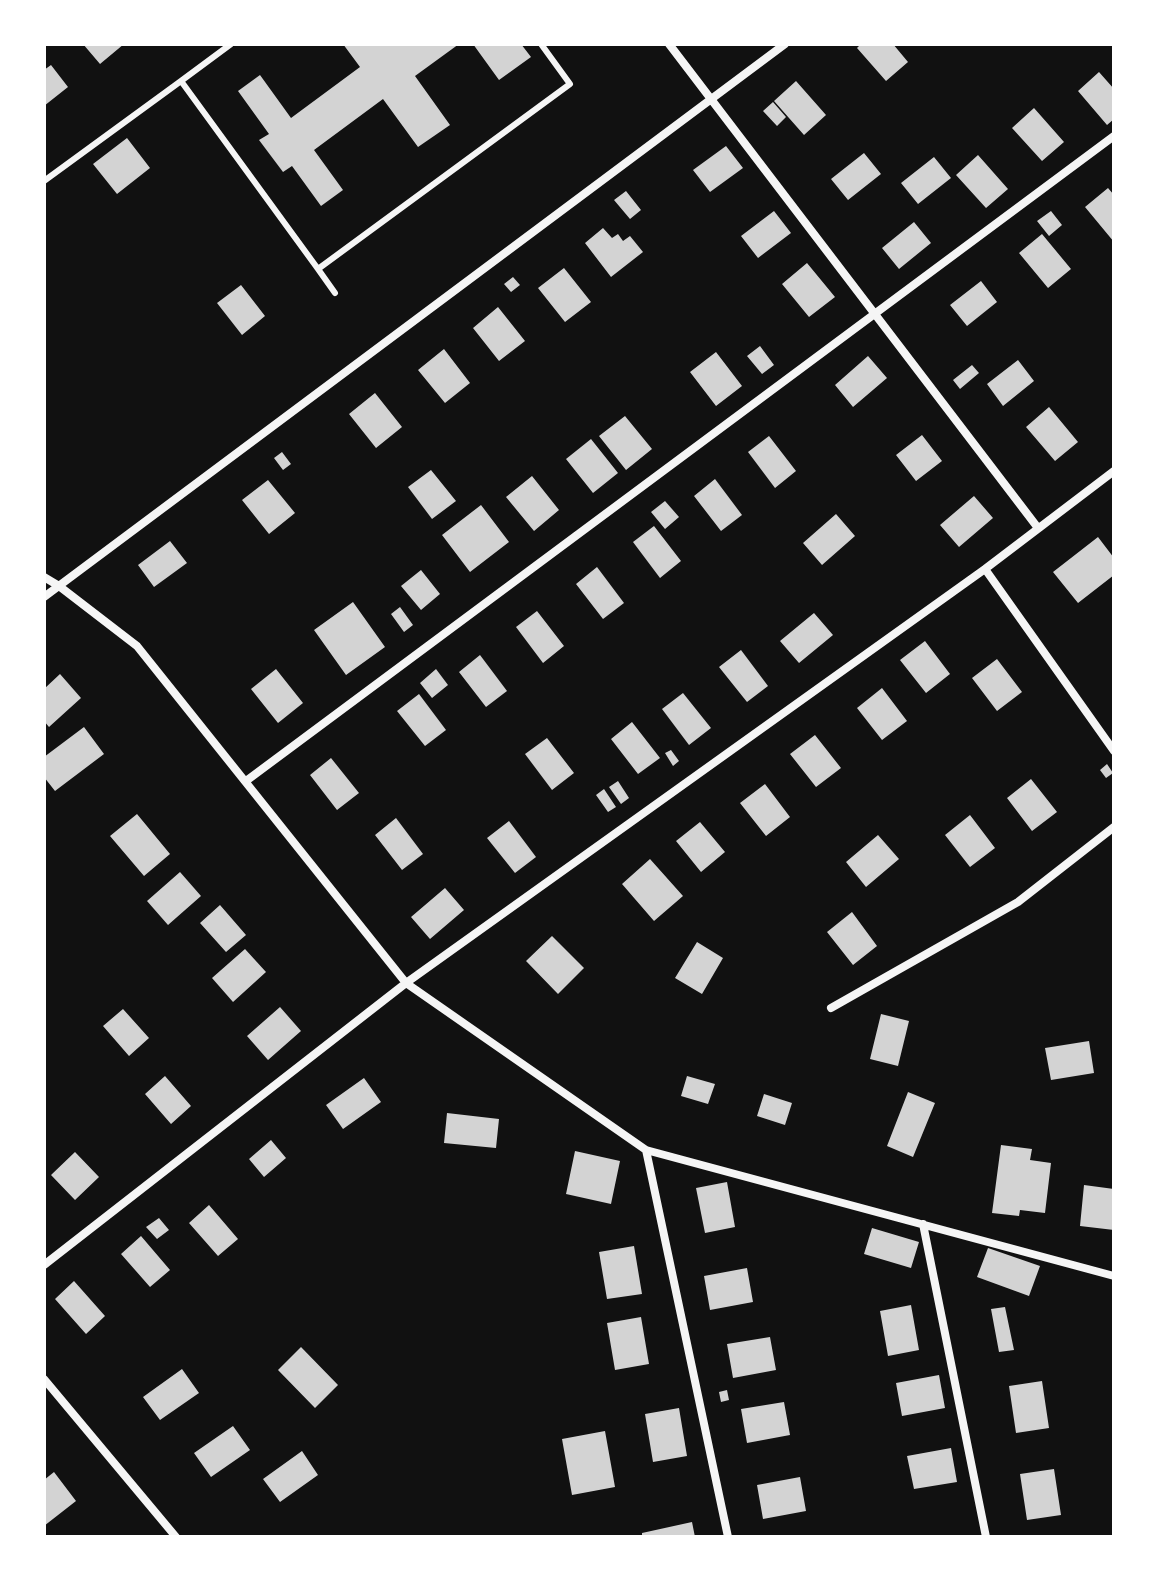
<!DOCTYPE html>
<style>
body{margin:0}
#map{position:relative;width:1158px;height:1581px;overflow:hidden;background:#111;font-family:"Work Sans",sans-serif}
canvas{display:block}
.frame{position:absolute;inset:0;border:46px solid #fff;pointer-events:none}
</style>
<div id="map">
<canvas width="1158" height="1581"></canvas>
<div class="frame"></div>
</div>
<script>
const ctx = document.querySelector('canvas').getContext('2d');
ctx.lineJoin = 'round';
function paint(path, color) {
  ctx.fillStyle = color;
  ctx.fill(path, 'evenodd');
}
function shape(rows) {
  const path = new Path2D();
  for (const r of rows) {
    path.moveTo(r[0], r[1]);
    for (let i = 2; i < r.length; i += 2) path.lineTo(r[i], r[i + 1]);
  }
  return path;
}
function stroke(path, color, width, dash) {
  ctx.strokeStyle = color;
  ctx.lineWidth = width;
  ctx.lineCap = dash ? 'butt' : 'round';
  ctx.setLineDash(dash || []);
  ctx.stroke(path);
}
paint(shape([
 [83,44,124,44,100,64],
 [343,44,459,44,415,76,450,125,418,147,383,99,314,150,343,190,321,206,292,166,283,172,259,140,269,134,238,91,260,75,291,118,360,67],
 [473,44,521,44,531,57,499,80],
 [861,44,893,44,908,62,886,81,857,48],
 [51,65,68,87,44,106,44,70],
 [1099,72,1114,89,1114,119,1107,125,1078,91],
 [796,81,826,115,804,135,774,101],
 [773,102,786,117,777,126,763,111],
 [1034,108,1064,142,1042,161,1012,128],
 [127,138,150,168,117,194,93,164],
 [726,146,743,168,710,192,693,170],
 [864,153,881,174,848,200,831,179],
 [978,155,1008,189,986,208,956,175],
 [934,157,951,178,918,204,901,183],
 [1108,188,1114,195,1114,242,1085,207],
 [626,191,641,210,630,219,614,200],
 [774,211,791,233,758,258,741,236],
 [1051,211,1062,225,1049,236,1037,221],
 [914,222,931,243,899,269,882,248],
 [603,228,612,238,618,234,623,241,630,236,643,252,611,277,585,243],
 [1042,234,1071,269,1048,288,1019,253],
 [807,263,835,297,809,317,782,284],
 [564,268,591,302,565,322,538,288],
 [513,277,520,285,511,292,504,284],
 [981,281,997,302,967,326,950,305],
 [241,285,265,316,242,335,217,303],
 [498,307,525,341,499,361,473,328],
 [760,346,774,365,762,374,747,356],
 [444,349,470,383,445,403,418,370],
 [716,352,742,386,716,406,690,372],
 [868,356,887,378,853,407,835,385],
 [1018,360,1034,381,1003,406,987,384],
 [972,365,979,373,960,389,953,380],
 [375,393,402,427,376,448,349,414],
 [1049,407,1078,442,1055,461,1026,427],
 [625,416,652,449,626,470,599,436],
 [922,435,942,461,916,481,896,455],
 [769,436,796,471,775,488,748,452],
 [591,439,618,473,593,493,566,459],
 [282,452,291,464,283,470,274,458],
 [431,470,456,501,432,519,408,487],
 [532,476,559,510,534,531,506,497],
 [715,479,742,515,721,531,694,496],
 [268,480,295,513,269,534,242,500],
 [974,496,993,518,959,547,940,525],
 [665,501,679,517,665,529,651,512],
 [481,505,509,542,470,572,442,535],
 [836,514,855,536,822,565,803,543],
 [654,526,681,561,660,578,633,542],
 [1098,537,1114,558,1114,575,1078,603,1053,572],
 [170,541,187,563,154,587,138,565],
 [597,567,624,603,603,619,576,584],
 [421,570,440,594,421,610,401,586],
 [353,602,385,647,346,675,314,630],
 [400,607,413,625,404,632,391,614],
 [537,611,564,646,543,663,516,627],
 [814,613,833,635,799,663,780,641],
 [925,641,950,674,926,693,900,660],
 [741,650,768,686,747,702,719,667],
 [480,655,507,691,486,707,459,672],
 [997,659,1022,692,997,711,972,678],
 [276,669,303,703,278,723,251,689],
 [436,669,448,685,432,698,420,683],
 [60,674,81,698,49,727,44,721,44,689],
 [882,688,907,721,882,740,857,708],
 [683,693,711,728,689,745,662,709],
 [419,694,446,730,425,746,397,711],
 [632,722,660,758,638,774,611,739],
 [84,727,104,754,55,791,44,777,44,757],
 [815,735,841,768,816,787,790,754],
 [547,738,574,773,552,790,525,754],
 [671,750,679,761,673,766,665,753],
 [331,758,359,793,337,810,310,775],
 [1107,764,1113,773,1106,778,1100,770],
 [1031,779,1057,812,1032,831,1007,798],
 [618,781,629,798,621,804,609,787],
 [765,784,790,817,766,836,740,803],
 [604,789,616,807,608,812,596,795],
 [137,814,170,854,144,876,110,836],
 [970,815,995,848,970,867,945,835],
 [396,818,423,854,402,870,375,835],
 [509,821,536,857,515,873,487,838],
 [700,822,725,852,701,872,676,841],
 [878,835,899,859,866,887,846,862],
 [650,859,683,896,654,921,622,884],
 [180,872,201,896,168,925,147,901],
 [445,888,464,910,430,939,411,917],
 [220,905,246,935,226,952,200,923],
 [852,912,877,946,853,965,827,932],
 [552,936,584,968,558,994,526,961],
 [697,942,723,958,702,994,675,978],
 [245,949,266,972,233,1002,212,978],
 [280,1007,301,1031,268,1060,247,1036],
 [123,1009,149,1038,129,1056,103,1026],
 [881,1014,909,1021,898,1066,870,1059],
 [1089,1041,1094,1073,1051,1080,1045,1048],
 [165,1076,191,1106,171,1124,145,1094],
 [687,1076,715,1084,708,1104,681,1096],
 [364,1078,381,1102,343,1129,326,1105],
 [908,1092,935,1103,913,1157,887,1146],
 [764,1094,792,1103,785,1125,757,1116],
 [447,1113,499,1119,496,1148,444,1143],
 [271,1140,286,1158,264,1177,249,1159],
 [1001,1145,1032,1149,1030,1160,1051,1163,1045,1213,1020,1210,1019,1216,992,1213],
 [575,1151,620,1161,611,1204,566,1194],
 [75,1152,99,1177,75,1200,51,1175],
 [727,1182,735,1227,705,1233,696,1188],
 [1084,1185,1114,1189,1114,1230,1080,1226],
 [209,1205,238,1239,218,1256,189,1223],
 [159,1218,169,1230,157,1239,146,1227],
 [872,1228,919,1242,911,1268,864,1254],
 [141,1236,170,1270,150,1287,121,1254],
 [634,1246,642,1294,607,1299,599,1252],
 [988,1248,1040,1266,1029,1296,977,1277],
 [747,1268,753,1302,710,1310,704,1276],
 [74,1281,105,1316,86,1334,55,1299],
 [911,1305,919,1350,888,1356,880,1311],
 [1005,1307,1014,1350,999,1352,991,1309],
 [641,1317,649,1364,615,1370,607,1323],
 [770,1337,776,1370,733,1378,727,1344],
 [301,1347,338,1385,315,1408,278,1370],
 [182,1369,199,1393,160,1420,143,1397],
 [939,1375,945,1408,902,1416,896,1383],
 [1042,1381,1049,1428,1016,1433,1009,1386],
 [727,1390,729,1400,721,1402,719,1392],
 [784,1402,790,1435,747,1443,741,1409],
 [679,1408,687,1456,653,1462,645,1414],
 [233,1426,250,1450,211,1477,194,1453],
 [605,1431,615,1487,572,1495,562,1439],
 [951,1448,957,1482,914,1489,907,1456],
 [302,1451,318,1475,280,1502,263,1479],
 [1054,1469,1061,1515,1027,1520,1020,1474],
 [54,1472,76,1501,44,1526,44,1480],
 [800,1477,806,1511,763,1519,757,1485],
 [692,1522,695,1537,642,1537,642,1533]
]), '#d3d3d3');
stroke(shape([
 [181,81,231,44],
 [44,181,181,81,318,269],
 [335,293,318,269,570,84,541,44]
]), '#f5f5f5', 6);
stroke(shape([
 [669,44,1038,528],
 [985,569,1114,751],
 [44,577,59,586,137,646,406,983,646,1150,1114,1276],
 [44,597,785,44],
 [246,781,1114,136],
 [831,1008,1018,902,1114,827],
 [646,1150,728,1537],
 [923,1224,986,1537],
 [44,1265,406,983,985,569,1114,471],
 [44,1379,176,1537]
]), '#f5f5f5', 8);
</script>
